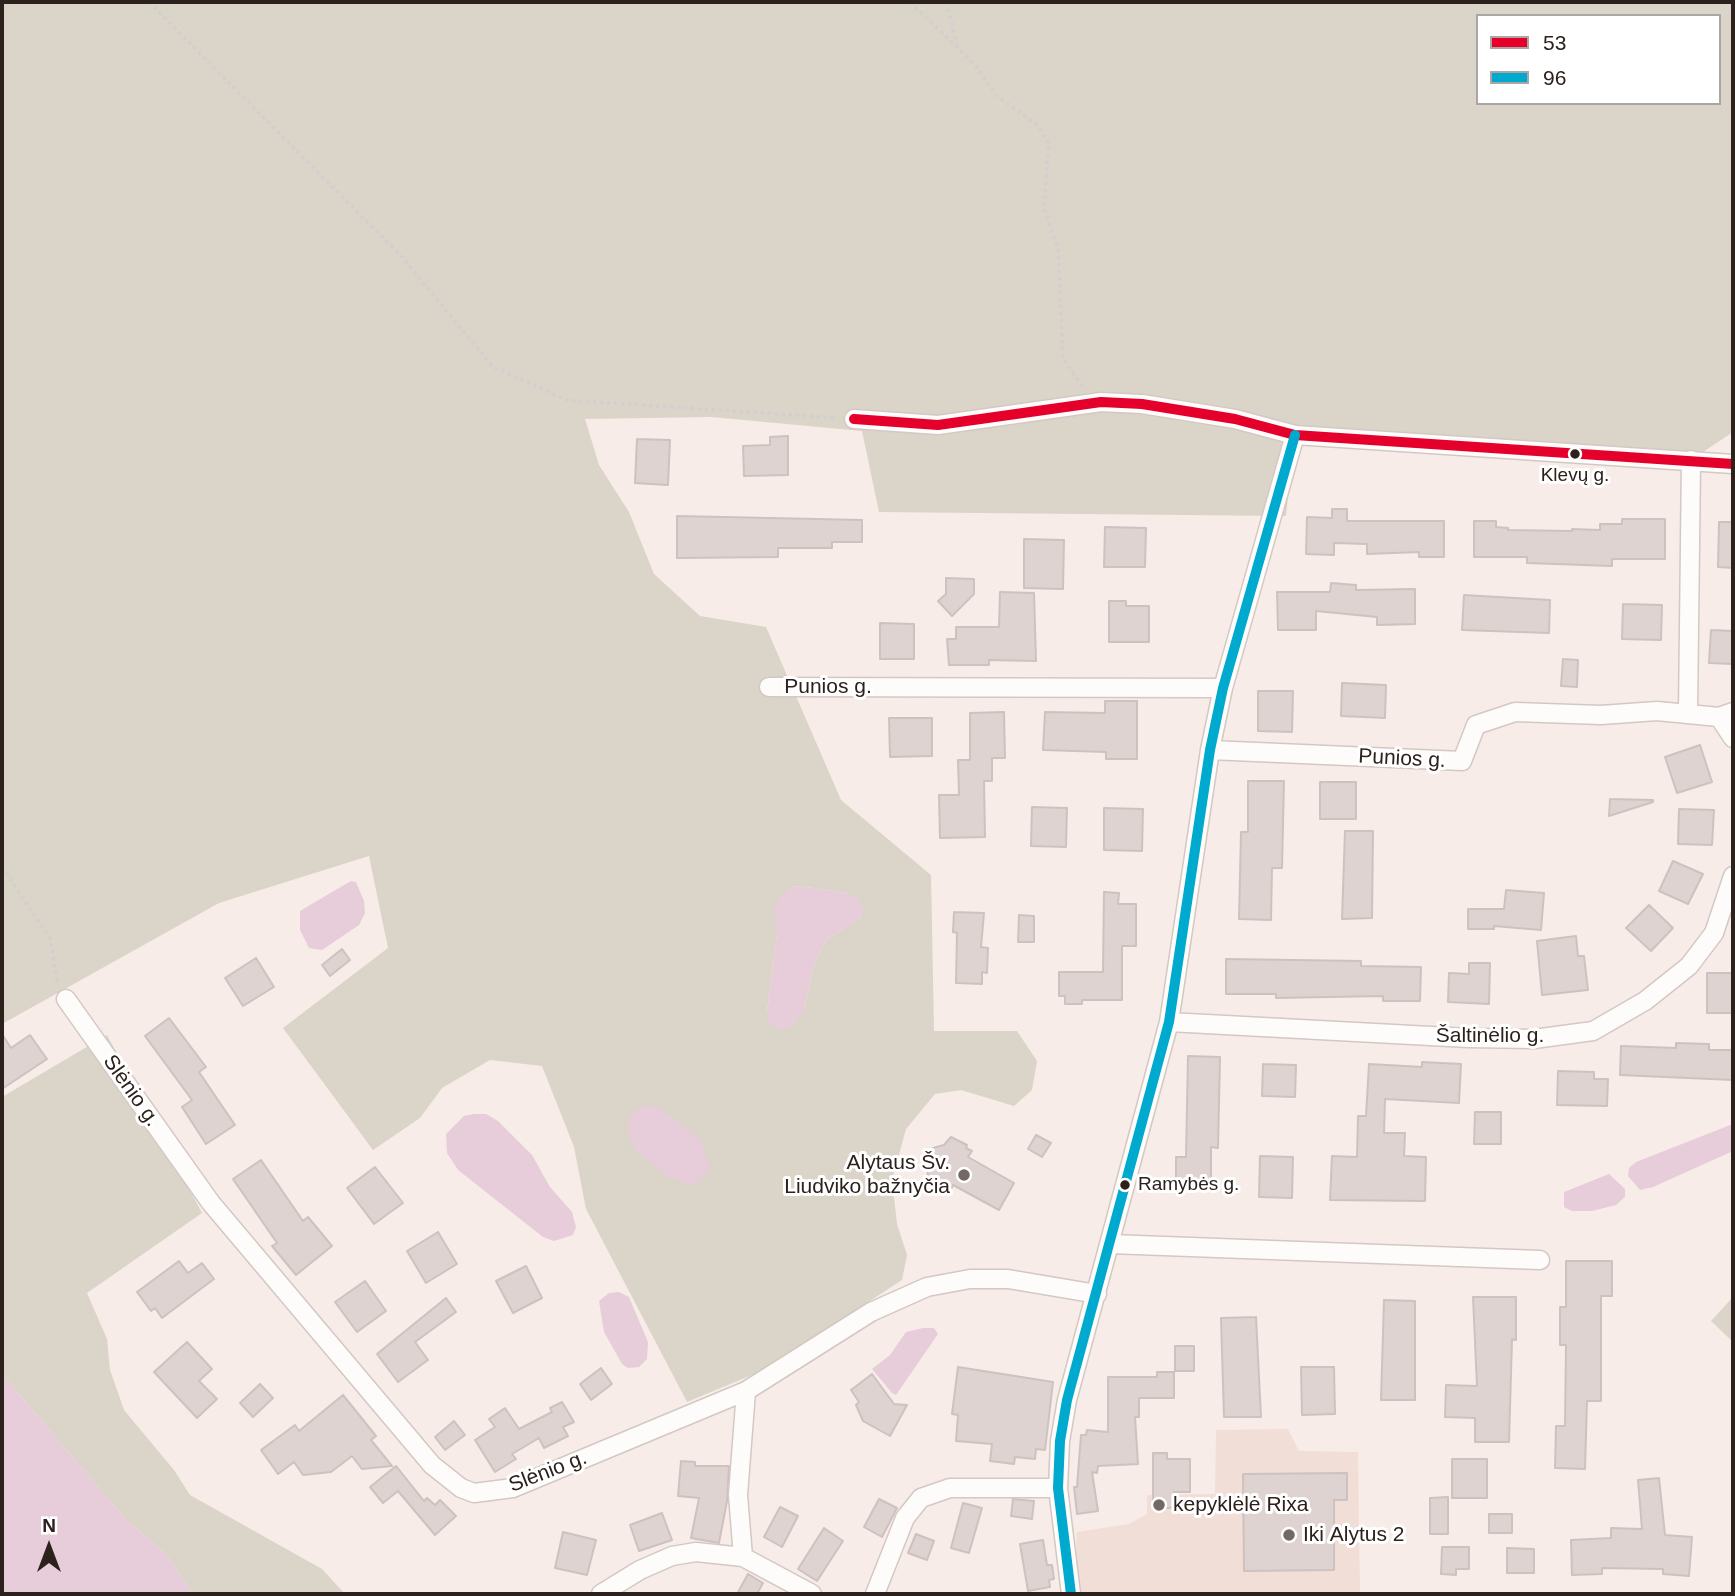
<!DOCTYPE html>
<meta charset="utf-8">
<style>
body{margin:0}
#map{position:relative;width:1735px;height:1596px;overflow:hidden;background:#f7ece7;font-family:Arial,sans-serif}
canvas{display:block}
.frame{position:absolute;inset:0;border:4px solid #2c211c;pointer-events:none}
.legend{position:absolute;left:1476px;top:14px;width:245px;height:91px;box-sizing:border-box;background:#fff;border:2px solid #aba6a4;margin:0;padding:9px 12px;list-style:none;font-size:21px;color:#2c211c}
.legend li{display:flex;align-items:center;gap:14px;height:35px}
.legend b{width:35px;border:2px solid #aba6a4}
.north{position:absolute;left:14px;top:1512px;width:70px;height:70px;-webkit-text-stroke:5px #fff;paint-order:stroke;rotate:0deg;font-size:19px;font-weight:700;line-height:28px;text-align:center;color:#2c211c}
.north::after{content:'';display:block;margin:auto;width:24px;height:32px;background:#2c211c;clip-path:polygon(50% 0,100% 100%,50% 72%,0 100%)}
</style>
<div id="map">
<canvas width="1735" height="1596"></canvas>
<div class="frame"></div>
<ul class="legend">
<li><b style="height:9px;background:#e4002b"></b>53</li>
<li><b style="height:9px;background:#00a9ce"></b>96</li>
</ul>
<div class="north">N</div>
</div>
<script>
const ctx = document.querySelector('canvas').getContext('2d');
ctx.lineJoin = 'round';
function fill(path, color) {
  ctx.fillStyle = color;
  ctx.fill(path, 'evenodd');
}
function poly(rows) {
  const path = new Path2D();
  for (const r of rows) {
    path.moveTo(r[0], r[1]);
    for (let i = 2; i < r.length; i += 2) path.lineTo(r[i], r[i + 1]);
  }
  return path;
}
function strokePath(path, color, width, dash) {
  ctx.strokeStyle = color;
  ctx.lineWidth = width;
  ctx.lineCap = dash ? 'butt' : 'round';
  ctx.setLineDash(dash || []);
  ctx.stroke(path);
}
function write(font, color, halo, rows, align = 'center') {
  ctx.font = font + ' Arial,sans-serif';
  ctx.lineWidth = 6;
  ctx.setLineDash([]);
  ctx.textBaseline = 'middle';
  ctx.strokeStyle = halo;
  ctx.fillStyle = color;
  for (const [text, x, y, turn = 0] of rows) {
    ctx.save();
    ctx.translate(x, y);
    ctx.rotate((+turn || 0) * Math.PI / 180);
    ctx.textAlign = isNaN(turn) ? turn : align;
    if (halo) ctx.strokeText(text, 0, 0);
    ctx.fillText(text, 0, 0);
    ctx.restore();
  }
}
fill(poly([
 [1288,1429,1299,1451,1358,1452,1360,1593,1074,1594,1077,1532,1129,1524,1147,1514,1147,1495,1215,1494,1216,1430]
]), '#f1ded6');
fill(poly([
 [2,2,1733,2,1733,432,1691,460,1295,436,1286,516,879,512,862,431,711,417,585,419,599,465,629,512,654,574,700,616,766,627,841,800,931,875,934,1031,1017,1031,1037,1061,1032,1090,1014,1106,961,1090,935,1094,906,1129,892,1180,897,1224,907,1255,902,1280,764,1370,687,1402,586,1209,574,1147,542,1066,490,1060,442,1088,420,1118,373,1150,283,1028,388,948,369,856,219,903,2,1024],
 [1478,16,1719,16,1719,103,1478,103],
 [799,886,848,893,861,918,827,939,815,961,804,1009,767,1012,777,933,790,887],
 [107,1035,202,1213,87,1293,107,1339,110,1370,124,1410,174,1470,190,1495,322,1569,345,1594,193,1594,167,1555,126,1520,2,1374,2,1097],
 [1733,1297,1733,1342,1711,1321]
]), '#dad5c8');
fill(poly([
 [351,881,356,882,364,901,365,913,359,925,322,950,309,948,300,930,300,911],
 [799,886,848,893,858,898,863,908,861,918,827,939,815,961,804,1009,794,1026,781,1029,770,1025,767,1012,777,933,773,907,790,887],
 [657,1106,701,1140,710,1169,695,1186,667,1177,635,1150,627,1127,632,1113,640,1107],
 [474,1114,486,1114,498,1121,532,1155,550,1187,572,1212,576,1227,573,1235,554,1241,543,1237,458,1170,447,1153,446,1134,464,1116],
 [1733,1124,1733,1151,1653,1187,1640,1190,1628,1176,1629,1168,1636,1162],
 [1609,1174,1625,1189,1625,1197,1616,1205,1592,1211,1572,1211,1564,1207,1564,1192],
 [619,1292,629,1297,648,1342,647,1359,639,1367,628,1368,622,1364,604,1332,599,1301,609,1293],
 [923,1328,934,1328,938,1334,896,1395,892,1393,872,1369,890,1355,906,1332],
 [2,1374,126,1520,167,1555,193,1594,2,1594]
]), '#e6cdd9');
const building = poly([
 [788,436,788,475,744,476,743,446,770,445,770,437,788,436],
 [637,439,670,440,668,485,635,483,637,439],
 [1332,509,1347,509,1347,521,1444,521,1444,557,1419,557,1419,552,1367,554,1367,544,1334,543,1334,555,1306,554,1307,517,1332,518,1332,509],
 [677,516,862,520,862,542,832,542,832,548,778,548,778,557,677,558,677,516],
 [1622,519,1665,519,1665,559,1612,559,1612,566,1527,563,1527,557,1474,557,1474,521,1496,521,1496,527,1508,528,1508,530,1572,531,1572,529,1600,530,1600,524,1622,524,1622,519],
 [1719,522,1733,522,1733,568,1718,567,1719,522],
 [1105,527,1146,528,1145,567,1104,567,1105,527],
 [1024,539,1064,540,1063,589,1024,588,1024,539],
 [946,578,974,579,974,594,952,616,938,601,946,594,946,578],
 [1331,583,1356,585,1356,590,1415,589,1415,624,1377,625,1377,617,1316,611,1316,630,1278,630,1277,592,1330,592,1331,583],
 [1000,592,1034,593,1036,661,989,660,989,665,949,665,947,639,956,639,956,627,999,627,1000,592],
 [1464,595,1550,600,1549,633,1462,630,1464,595],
 [1109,601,1126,601,1126,606,1149,606,1149,642,1109,642,1109,601],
 [1623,604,1662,605,1661,640,1622,639,1623,604],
 [880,623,914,624,914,659,880,659,880,623],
 [1711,630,1733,631,1733,664,1709,663,1711,630],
 [1563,659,1578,660,1577,687,1561,686,1563,659],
 [1342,683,1386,685,1385,718,1341,716,1342,683],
 [1258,691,1293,691,1292,732,1258,731,1258,691],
 [1105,701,1137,701,1137,759,1106,759,1106,752,1043,750,1045,712,1105,713,1105,701],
 [1004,712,1005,758,992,758,992,781,984,781,985,837,940,838,939,795,959,795,958,760,970,760,970,713,1004,712],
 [889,718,932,718,932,756,890,757,889,718],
 [1700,745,1712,782,1677,793,1665,757,1700,745],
 [1248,781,1284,781,1282,868,1272,868,1271,920,1239,919,1241,832,1248,832,1248,781],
 [1320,782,1356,782,1356,819,1320,819,1320,782],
 [1610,799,1653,800,1653,802,1609,816,1610,799],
 [1032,807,1067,808,1066,847,1031,846,1032,807],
 [1104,808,1143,809,1142,851,1104,850,1104,808],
 [1679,809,1714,810,1712,845,1678,844,1679,809],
 [1345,831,1373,831,1372,918,1342,919,1345,831],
 [1673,861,1703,874,1688,904,1659,891,1673,861],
 [1506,890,1544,893,1541,930,1494,926,1494,929,1468,929,1468,909,1504,909,1506,890],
 [1104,892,1119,893,1118,904,1136,904,1136,946,1122,946,1122,1000,1082,1000,1082,1004,1065,1004,1065,996,1059,996,1059,972,1103,972,1104,892],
 [1649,905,1673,928,1651,951,1626,928,1649,905],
 [954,912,984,913,981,947,988,948,987,973,982,972,982,984,956,983,957,933,953,932,954,912],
 [1019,915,1034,916,1034,942,1018,942,1019,915],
 [1576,936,1578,956,1584,956,1588,990,1542,995,1537,941,1576,936],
 [342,949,350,960,330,976,322,965,342,949],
 [256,958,274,987,243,1006,225,978,256,958],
 [1226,959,1361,961,1361,966,1421,967,1420,1001,1383,1001,1383,996,1276,998,1276,994,1226,994,1226,959],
 [1469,963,1490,963,1489,1004,1448,1002,1449,973,1469,974,1469,963],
 [1707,973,1733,973,1733,1013,1707,1013,1707,973],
 [169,1018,206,1067,199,1072,235,1125,206,1144,182,1107,192,1100,145,1036,169,1018],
 [2,1034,11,1048,30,1035,47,1059,2,1089,2,1034],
 [1676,1043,1709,1044,1709,1050,1733,1050,1733,1080,1620,1075,1621,1046,1676,1048,1676,1043],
 [1188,1056,1220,1057,1218,1148,1211,1147,1211,1190,1176,1190,1176,1157,1186,1157,1188,1056],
 [1422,1062,1461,1064,1459,1103,1385,1099,1384,1133,1405,1133,1404,1156,1426,1157,1425,1201,1330,1200,1332,1156,1357,1157,1358,1116,1366,1116,1369,1064,1422,1067,1422,1062],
 [1263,1064,1296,1065,1295,1097,1262,1096,1263,1064],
 [1558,1071,1594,1072,1594,1079,1608,1079,1607,1106,1557,1105,1558,1071],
 [1475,1112,1501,1112,1501,1144,1474,1144,1475,1112],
 [1036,1135,1051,1143,1042,1157,1028,1149,1036,1135],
 [951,1137,967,1145,966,1148,972,1151,968,1157,1014,1183,999,1210,953,1185,950,1191,928,1182,927,1154,933,1148,944,1145,951,1137],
 [1260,1156,1293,1157,1292,1198,1259,1197,1260,1156],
 [261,1160,303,1221,308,1217,332,1246,296,1275,272,1246,277,1243,233,1179,261,1160],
 [375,1167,403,1203,374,1224,347,1188,375,1167],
 [438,1232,457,1264,426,1283,407,1251,438,1232],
 [179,1261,188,1273,202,1263,214,1279,162,1318,155,1308,151,1311,137,1292,179,1261],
 [1566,1261,1612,1261,1612,1296,1601,1296,1601,1401,1587,1401,1585,1469,1555,1468,1556,1426,1565,1426,1566,1345,1560,1345,1560,1307,1566,1307,1566,1261],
 [526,1266,542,1298,513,1313,496,1281,526,1266],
 [365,1281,386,1311,357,1332,335,1302,365,1281],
 [1473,1297,1516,1297,1516,1340,1512,1339,1509,1442,1475,1442,1475,1418,1445,1417,1446,1385,1477,1386,1473,1297],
 [446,1298,456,1312,415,1342,428,1360,398,1382,377,1354,446,1298],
 [1384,1300,1415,1301,1415,1400,1381,1400,1384,1300],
 [1256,1317,1261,1417,1224,1417,1221,1318,1256,1317],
 [187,1342,212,1369,199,1381,217,1399,197,1418,154,1372,187,1342],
 [1175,1346,1194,1346,1194,1371,1175,1371,1175,1346],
 [958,1367,1053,1382,1045,1450,1036,1449,1035,1459,1015,1457,1014,1464,990,1461,992,1444,956,1441,958,1415,952,1414,958,1367],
 [1301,1367,1334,1367,1335,1414,1302,1415,1301,1367],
 [601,1368,612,1384,591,1400,580,1384,601,1368],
 [1157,1372,1174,1372,1174,1398,1139,1398,1139,1417,1135,1417,1138,1464,1098,1466,1097,1473,1092,1472,1098,1511,1077,1514,1074,1487,1077,1487,1081,1435,1086,1435,1087,1430,1108,1432,1108,1377,1157,1377,1157,1372],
 [872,1374,894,1404,907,1405,890,1436,863,1421,856,1405,859,1402,851,1390,872,1374],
 [260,1384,273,1398,253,1417,240,1403,260,1384],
 [343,1395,376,1436,371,1440,392,1466,362,1469,352,1456,331,1472,303,1475,294,1462,278,1474,261,1450,295,1425,299,1431,343,1395],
 [562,1402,574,1422,563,1427,568,1436,544,1448,539,1438,512,1454,516,1459,495,1472,475,1440,495,1427,489,1419,505,1408,519,1429,552,1412,550,1408,562,1402],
 [454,1421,465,1435,445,1450,435,1437,454,1421],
 [1153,1453,1167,1453,1167,1459,1190,1459,1190,1492,1174,1492,1174,1508,1153,1508,1153,1453],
 [1452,1459,1487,1459,1487,1498,1452,1498,1452,1459],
 [681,1461,695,1462,695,1466,729,1466,727,1501,719,1543,691,1538,699,1498,678,1496,681,1461],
 [396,1466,424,1501,427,1498,435,1505,440,1500,456,1516,435,1535,398,1491,383,1503,370,1487,396,1466],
 [1347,1473,1347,1500,1334,1500,1334,1570,1244,1571,1243,1474,1347,1473],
 [1659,1478,1665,1535,1692,1537,1689,1576,1663,1574,1663,1569,1602,1568,1602,1574,1572,1575,1571,1540,1611,1538,1611,1528,1642,1529,1638,1480,1659,1478],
 [1448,1497,1448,1534,1430,1534,1430,1498,1448,1497],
 [879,1499,897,1508,882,1537,864,1527,879,1499],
 [1013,1499,1034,1501,1032,1519,1011,1516,1013,1499],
 [963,1503,982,1508,969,1553,951,1548,963,1503],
 [780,1507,798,1516,782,1547,764,1537,780,1507],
 [662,1513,672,1540,639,1551,630,1525,662,1513],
 [1489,1514,1512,1514,1512,1533,1489,1533,1489,1514],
 [824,1528,843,1541,817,1581,798,1569,824,1528],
 [563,1532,596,1540,587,1575,555,1568,563,1532],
 [916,1534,934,1541,927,1560,908,1553,916,1534],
 [1043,1540,1047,1565,1052,1565,1054,1579,1049,1580,1050,1587,1028,1591,1020,1544,1043,1540],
 [1442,1547,1469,1547,1469,1569,1456,1569,1456,1575,1441,1574,1442,1547],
 [1507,1548,1534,1549,1534,1573,1507,1573,1507,1548],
 [748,1574,763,1583,757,1594,737,1594,748,1574]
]);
fill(building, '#ded3d1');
strokePath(building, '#cdc2c0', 2);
const minor = poly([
 [854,419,938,425,1101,402,1142,404,1235,419,1295,435,1733,464],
 [769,687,1223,688],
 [1688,712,1691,460],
 [1719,717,1733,738],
 [1210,750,1462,761,1476,725,1515,712,1601,715,1657,711,1719,717,1733,712],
 [66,999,211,1203,432,1465,461,1488,474,1493,513,1488,746,1391,871,1312,927,1287,970,1279,1008,1279,1097,1294],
 [1169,1022,1468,1038,1534,1039,1593,1031,1645,1001,1689,966,1714,933,1733,876],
 [1110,1244,1540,1260],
 [743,1557,738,1495,746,1391],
 [601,1594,640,1570,672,1556,696,1552,743,1557,812,1594],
 [875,1594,905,1518,921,1498,950,1488,1058,1488],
 [1071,1594,1058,1488,1060,1441,1067,1400,1169,1022,1210,750,1223,688,1295,435]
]);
strokePath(minor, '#d3c8c3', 21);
strokePath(poly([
 [149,2,402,257,493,367,567,400,838,418],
 [910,2,974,64,997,96,1037,125,1049,143,1044,208,1058,249,1063,359,1083,387],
 [946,2,958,47],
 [2,867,50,938,58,985]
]), '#d3cfce', 3.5, [3.5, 3.5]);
strokePath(minor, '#fefcfb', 18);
strokePath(poly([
 [854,419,938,425,1101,402,1142,404,1235,419,1295,435,1733,464]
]), '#e4002b', 10);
strokePath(poly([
 [1071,1594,1058,1488,1060,1441,1067,1400,1169,1022,1210,750,1223,688,1295,435]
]), '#00a9ce', 10);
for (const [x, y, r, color] of [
 [1575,454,6,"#2c211c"],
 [964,1175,7,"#736863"],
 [1125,1185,6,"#2c211c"],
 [1159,1505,7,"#736863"],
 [1289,1535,7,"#736863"]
]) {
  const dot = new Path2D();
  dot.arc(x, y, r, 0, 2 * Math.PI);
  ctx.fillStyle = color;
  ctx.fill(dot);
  strokePath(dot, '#fff', 2.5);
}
write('19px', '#2c211c', '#fff', [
 ["Klevų g.",1575,476],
 ["Ramybės g.",1138,1185,"left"]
]);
write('21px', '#2c211c', '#fff', [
 ["Punios g.",828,687],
 ["Punios g.",1402,759,3],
 ["Šaltinėlio g.",1490,1036],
 ["Slėnio g.",131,1091,55],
 ["Slėnio g.",548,1472,-21]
]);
write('21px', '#2c211c', '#fff', [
 ["Alytaus Šv.",950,1163,"right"],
 ["Liudviko bažnyčia",950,1187,"right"],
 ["kepyklėlė Rixa",1173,1505],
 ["Iki Alytus 2",1303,1535]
], 'left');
</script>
